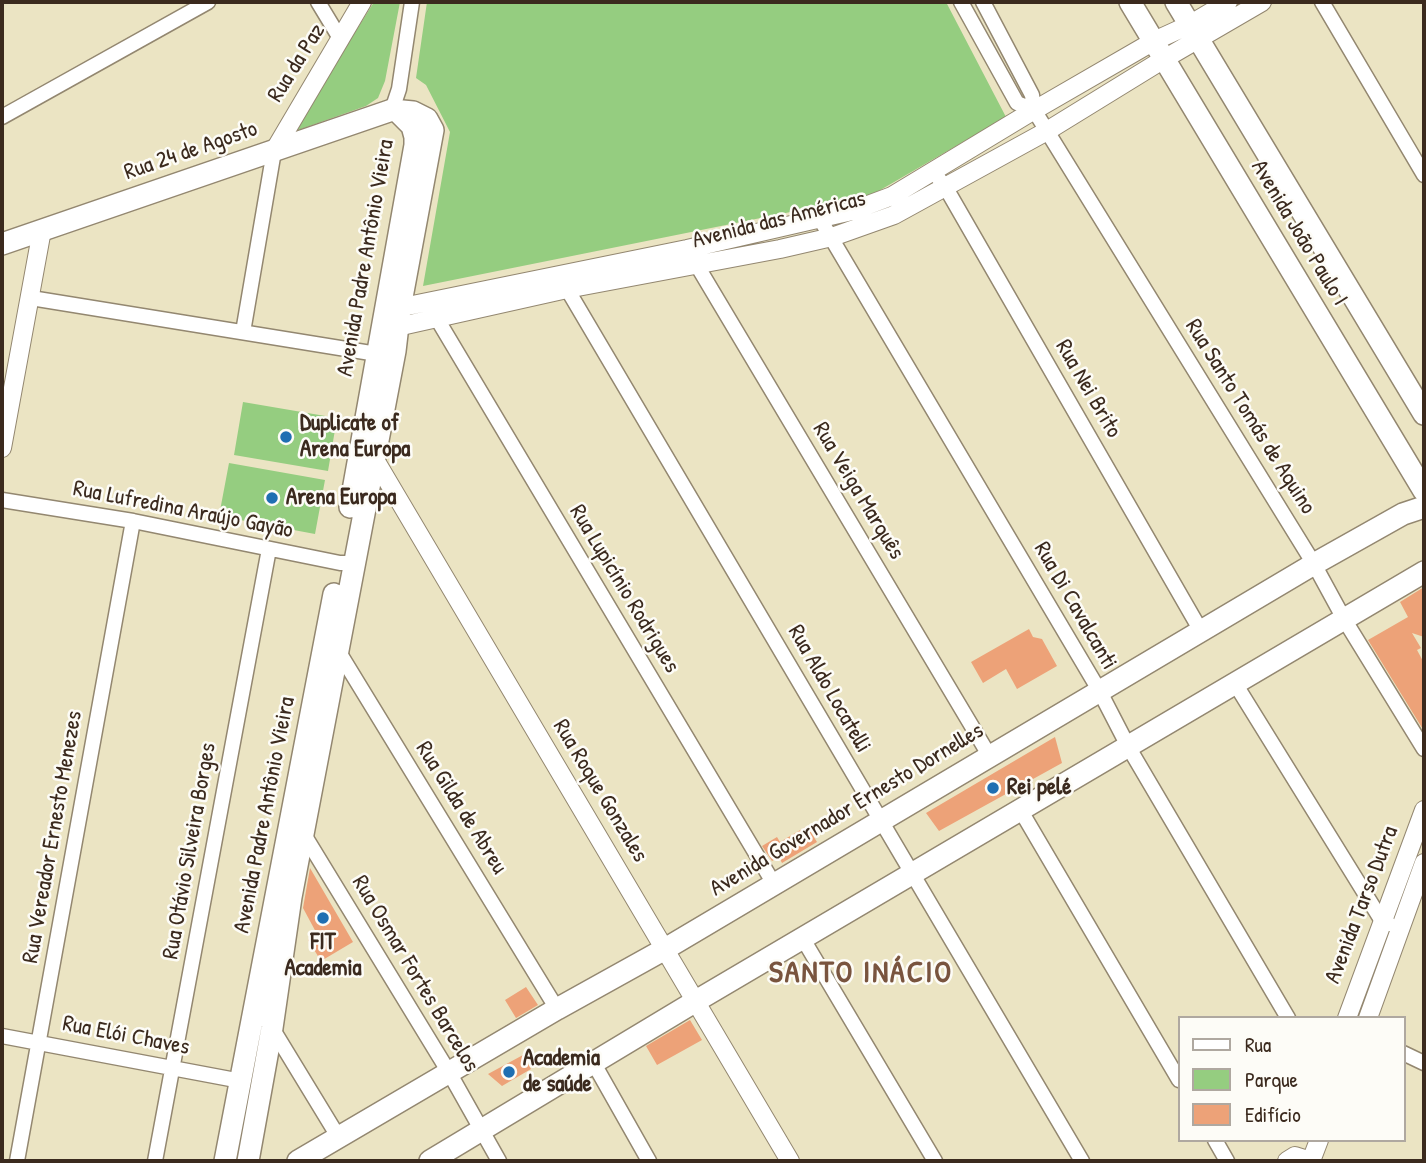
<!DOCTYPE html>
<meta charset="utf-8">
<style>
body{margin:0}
#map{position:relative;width:1426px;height:1163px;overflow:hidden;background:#ebe4c3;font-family:"Patrick Hand",sans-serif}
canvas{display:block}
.frame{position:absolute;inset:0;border:4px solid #3b2a1e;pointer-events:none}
.legend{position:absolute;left:1178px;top:1016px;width:228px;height:126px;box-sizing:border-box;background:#fdfcf7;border:2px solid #afa8a0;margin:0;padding:9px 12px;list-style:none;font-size:21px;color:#3b2a1e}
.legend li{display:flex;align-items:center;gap:14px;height:35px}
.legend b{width:35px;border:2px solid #afa8a0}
</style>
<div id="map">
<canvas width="1426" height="1163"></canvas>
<div class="frame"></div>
<ul class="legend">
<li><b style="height:9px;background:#fff"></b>Rua</li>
<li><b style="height:19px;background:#95cd80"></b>Parque</li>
<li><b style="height:19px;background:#eda278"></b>Edifício</li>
</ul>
</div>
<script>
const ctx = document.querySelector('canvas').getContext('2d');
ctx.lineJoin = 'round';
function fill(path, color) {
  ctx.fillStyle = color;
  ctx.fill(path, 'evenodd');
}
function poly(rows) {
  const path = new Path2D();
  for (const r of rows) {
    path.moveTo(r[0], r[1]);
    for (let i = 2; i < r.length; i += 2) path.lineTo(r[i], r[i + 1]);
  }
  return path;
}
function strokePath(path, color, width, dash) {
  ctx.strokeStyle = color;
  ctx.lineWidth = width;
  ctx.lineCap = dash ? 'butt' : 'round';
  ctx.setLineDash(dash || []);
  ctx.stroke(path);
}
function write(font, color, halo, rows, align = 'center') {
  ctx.font = font + ' "Patrick Hand",sans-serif';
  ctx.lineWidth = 5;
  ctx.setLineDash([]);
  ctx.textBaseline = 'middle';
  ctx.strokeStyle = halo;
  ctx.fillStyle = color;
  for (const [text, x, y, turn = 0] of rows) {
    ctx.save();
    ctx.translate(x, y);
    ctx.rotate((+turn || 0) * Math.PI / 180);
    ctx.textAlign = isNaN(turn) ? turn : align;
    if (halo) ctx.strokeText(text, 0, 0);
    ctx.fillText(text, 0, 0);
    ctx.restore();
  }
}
fill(poly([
 [374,2,400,2,385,81,378,98,366,106,287,134,308,107],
 [427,2,946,2,1006,117,870,196,423,286,450,132,426,85,416,78],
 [243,402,337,418,328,471,234,455],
 [229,463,325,480,315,534,219,516]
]), '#95cd80');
fill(poly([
 [1424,587,1424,637,1412,633,1421,648,1417,650,1424,663,1424,731,1368,640,1408,617,1400,602],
 [1029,629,1033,637,1042,639,1057,666,1017,689,1006,669,983,683,971,662],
 [1055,737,1062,763,939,831,926,813],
 [807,826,817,842,782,863,779,857,772,861,762,846,777,837,780,842],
 [310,868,353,942,321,961,308,940,317,934,303,908],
 [526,987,538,1005,516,1018,505,1000],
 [690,1020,702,1040,657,1065,646,1046],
 [523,1055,531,1069,502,1086,488,1074]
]), '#eda278');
const minor = poly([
 [318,2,341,40],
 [961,2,1017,103,1034,110],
 [983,2,1032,95,1034,110,1314,564,1344,619,1424,749],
 [1322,2,1424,175],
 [392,110,399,89,412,2],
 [2,117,208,2],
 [933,171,946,188,1201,631],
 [820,219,1099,690,1129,748,1288,1018],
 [692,257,989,755],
 [563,282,1082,1161],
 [31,298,377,354,385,353],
 [436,317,774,884],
 [243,332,274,151],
 [2,500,133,521,340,563,355,563],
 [337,649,557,1009],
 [1236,685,1382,921,1389,924],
 [1021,811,1179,1080],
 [303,833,450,1074,499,1161],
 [803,939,935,1161],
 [272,1028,339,1138],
 [2,1036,241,1081],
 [1403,1053,1424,1063],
 [593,1062,649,1161],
 [1215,1140,1227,1161],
 [17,1161,133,521],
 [155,1161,269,549]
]);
const tertiary = poly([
 [274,151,362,2],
 [388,310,687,249,852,211,892,196,1026,115,1154,41,1189,25,1228,2],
 [388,329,567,289,780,249,832,237,894,215,1047,131,1164,59,1262,2],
 [2,448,42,230],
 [369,457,374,458,790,1161],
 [1347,1018,1424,810],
 [1368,1018,1424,863],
 [1287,1161,1295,1156,1311,1161],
 [1311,1161,1319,1140]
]);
const secondary = poly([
 [1130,2,1424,491],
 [1176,2,1424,414],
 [2,244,392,110,413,112,427,119,433,130,400,308,395,351,291,897,272,1028,248,1161],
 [350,507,415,145,415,137,412,126,398,112],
 [225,1161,334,594],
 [298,1161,557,1009,665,949,1314,564,1403,514,1424,507],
 [430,1161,696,1001,1424,572]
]);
strokePath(minor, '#938770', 17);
strokePath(tertiary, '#938770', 20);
strokePath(secondary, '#938770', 24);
strokePath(minor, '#fff', 14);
strokePath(tertiary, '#fff', 18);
strokePath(secondary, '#fff', 21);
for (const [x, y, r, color] of [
 [286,437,7,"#1f6fb2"],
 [272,498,7,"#1f6fb2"],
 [993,788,7,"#1f6fb2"],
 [323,918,7,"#1f6fb2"],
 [509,1072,7,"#1f6fb2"]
]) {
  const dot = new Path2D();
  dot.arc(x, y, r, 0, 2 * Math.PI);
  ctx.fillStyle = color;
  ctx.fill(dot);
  strokePath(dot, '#fdfcf7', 2.5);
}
write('23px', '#3b2a1e', '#fdfcf7', [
 ["Rua da Paz",297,63,-58],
 ["Rua 24 de Agosto",191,151,-19],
 ["Avenida das Américas",779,220,-14],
 ["Avenida João Paulo I",1299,233,59],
 ["Avenida Padre Antônio Vieira",366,258,-80],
 ["Rua Nei Brito",1088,389,60],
 ["Rua Santo Tomás de Aquino",1250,417,58],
 ["Rua Veiga Marquês",858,491,59],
 ["Rua Lufredina Araújo Gayão",183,510,11],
 ["Rua Lupicínio Rodrigues",624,589,59],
 ["Rua Di Cavalcanti",1075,606,60],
 ["Rua Aldo Locatelli",829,689,60],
 ["Rua Roque Gonzales",600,791,59],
 ["Rua Gilda de Abreu",461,808,58],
 ["Avenida Governador Ernesto Dornelles",847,810,-31],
 ["Avenida Padre Antônio Vieira",265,815,-79],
 ["Rua Vereador Ernesto Menezes",53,837,-80],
 ["Rua Otávio Silveira Borges",190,851,-80],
 ["Avenida Tarso Dutra",1362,905,-69],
 ["Rua Osmar Fortes Barcelos",415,974,59],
 ["Rua Elói Chaves",126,1036,11]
]);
write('bold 23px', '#3b2a1e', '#fdfcf7', [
 ["Duplicate of",300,424],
 ["Arena Europa",300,450],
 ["Arena Europa",286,498],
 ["Rei pelé",1007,788],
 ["FIT",323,943,"center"],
 ["Academia",323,969,"center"],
 ["Academia",523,1059],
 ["de saúde",523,1085]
], 'left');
ctx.letterSpacing = '2px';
write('bold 30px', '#79543e', '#fdfcf7', [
 ["SANTO INÁCIO",861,974]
]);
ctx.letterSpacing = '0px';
</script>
